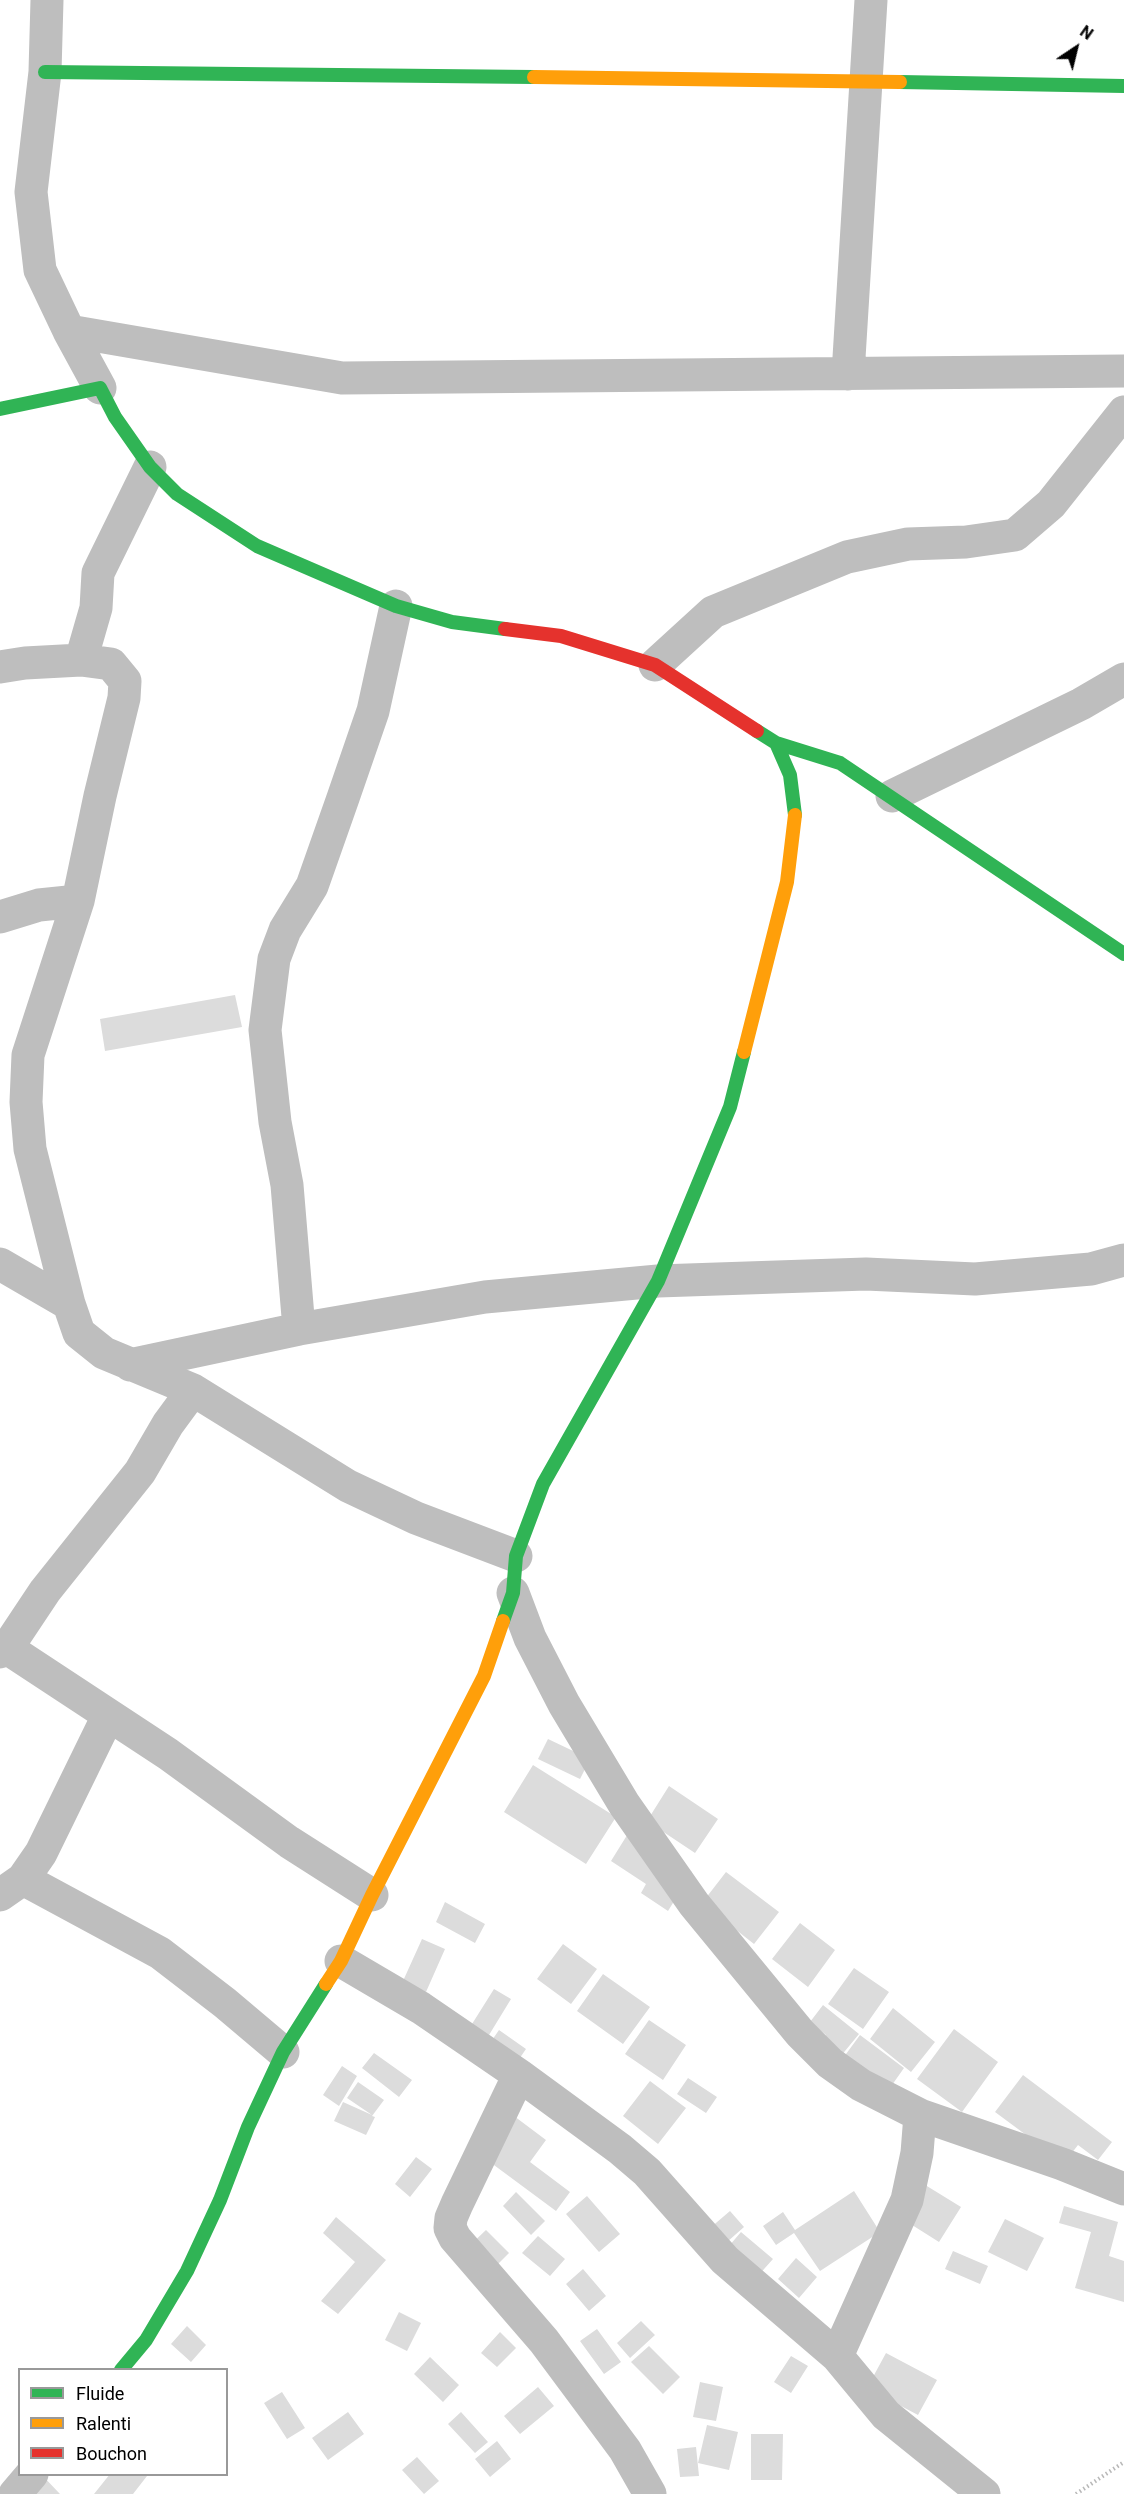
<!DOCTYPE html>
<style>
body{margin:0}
#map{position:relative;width:1124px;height:2494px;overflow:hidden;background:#fff;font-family:Roboto,sans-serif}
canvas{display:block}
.legend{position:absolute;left:18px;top:2368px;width:210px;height:108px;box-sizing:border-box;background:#fff;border:2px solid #999;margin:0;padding:8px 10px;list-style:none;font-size:18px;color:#000}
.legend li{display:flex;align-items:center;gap:12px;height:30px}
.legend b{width:30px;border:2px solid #999}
.north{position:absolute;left:1046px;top:18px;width:60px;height:60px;-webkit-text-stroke:4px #fff;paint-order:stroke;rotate:35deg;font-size:16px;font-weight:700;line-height:24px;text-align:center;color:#000}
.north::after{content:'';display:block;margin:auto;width:21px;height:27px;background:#000;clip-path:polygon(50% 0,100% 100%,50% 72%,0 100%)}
</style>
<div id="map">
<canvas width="1124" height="2494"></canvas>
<ul class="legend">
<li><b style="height:8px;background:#30b455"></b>Fluide</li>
<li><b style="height:8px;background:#ff9f0a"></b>Ralenti</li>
<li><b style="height:8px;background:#e5322d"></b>Bouchon</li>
</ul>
<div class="north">N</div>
</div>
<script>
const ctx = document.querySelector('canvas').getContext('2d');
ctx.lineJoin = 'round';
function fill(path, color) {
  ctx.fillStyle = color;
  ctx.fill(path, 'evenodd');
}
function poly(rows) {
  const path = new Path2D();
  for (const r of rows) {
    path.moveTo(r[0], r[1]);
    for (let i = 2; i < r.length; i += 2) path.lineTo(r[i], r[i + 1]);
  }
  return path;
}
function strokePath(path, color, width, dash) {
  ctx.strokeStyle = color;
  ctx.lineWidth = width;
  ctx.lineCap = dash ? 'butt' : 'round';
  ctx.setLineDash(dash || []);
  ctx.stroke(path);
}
fill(poly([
 [235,995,242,1027,105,1051,100,1019],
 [548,1739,590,1759,580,1779,538,1759],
 [533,1765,616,1817,586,1864,504,1812],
 [669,1786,718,1819,695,1853,647,1821],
 [629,1832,692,1872,668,1911,641,1893,646,1884,611,1861],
 [726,1872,779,1912,754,1944,702,1903],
 [445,1902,485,1924,475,1943,436,1922],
 [800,1923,835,1950,808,1987,772,1959],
 [422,1939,445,1949,426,1992,403,1981],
 [563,1944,597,1969,571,2004,537,1979],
 [854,1968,889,1992,863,2029,828,2004],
 [603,1974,650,2007,623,2044,577,2011],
 [494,1989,511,1999,489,2035,472,2024],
 [823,2005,859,2034,831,2068,812,2053,826,2035,810,2022],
 [893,2008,935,2042,911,2072,870,2039],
 [649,2020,686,2045,663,2080,625,2054],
 [954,2029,998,2062,962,2112,917,2079],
 [499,2030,526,2049,515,2065,488,2046],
 [860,2035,904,2068,880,2102,835,2069],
 [374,2053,412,2080,399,2097,362,2068],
 [342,2066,357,2076,339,2106,323,2095],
 [1023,2075,1112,2142,1098,2160,1078,2145,1064,2163,995,2112],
 [688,2078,717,2097,706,2113,677,2094],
 [650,2081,686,2108,658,2144,623,2116],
 [358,2082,384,2100,372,2116,375,2117,366,2135,334,2121,343,2102,372,2115,347,2098],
 [506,2110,546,2140,530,2162,570,2192,556,2211,475,2151],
 [416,2157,432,2169,410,2197,395,2184],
 [922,2183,961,2207,939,2242,901,2218],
 [854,2191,880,2232,820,2271,794,2233,776,2245,763,2226,783,2212,795,2230],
 [516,2192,545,2221,531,2235,503,2206],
 [587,2196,620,2234,599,2252,566,2214],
 [1064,2206,1118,2222,1109,2256,1124,2261,1124,2302,1075,2288,1091,2232,1059,2223],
 [730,2211,744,2227,718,2250,703,2234],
 [336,2217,386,2260,338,2314,321,2301,355,2262,323,2233],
 [1005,2219,1044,2238,1027,2271,988,2252],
 [486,2230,509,2253,488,2274,465,2250],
 [741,2232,773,2259,748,2287,717,2260],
 [538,2236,565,2259,550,2276,522,2253],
 [953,2251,988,2266,980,2284,945,2269],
 [796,2258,817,2277,799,2298,778,2279],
 [583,2269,606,2296,589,2311,566,2284],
 [399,2312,421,2323,407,2351,385,2340],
 [641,2321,655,2335,630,2358,617,2343],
 [187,2326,206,2345,191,2362,171,2344],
 [597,2329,621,2362,604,2374,580,2341],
 [500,2332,516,2348,497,2367,481,2353],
 [649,2346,680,2377,663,2394,631,2362],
 [886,2353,937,2380,918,2415,867,2388],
 [791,2356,808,2366,791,2393,774,2382],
 [430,2357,459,2385,443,2402,414,2374],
 [700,2382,723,2387,716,2421,693,2417],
 [538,2387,554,2406,520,2434,504,2416],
 [282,2392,305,2428,287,2439,264,2403],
 [348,2412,364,2434,328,2460,312,2438],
 [461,2412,488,2442,475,2453,448,2424],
 [707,2425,738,2432,729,2470,698,2463],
 [751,2434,783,2434,782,2480,751,2480],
 [497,2441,511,2459,490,2477,475,2459],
 [696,2447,699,2476,680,2477,677,2449],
 [417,2457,439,2481,424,2494,402,2470],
 [41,2474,60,2494,26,2494],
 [110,2474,144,2474,147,2476,133,2494,94,2494]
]), '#dcdcdc');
strokePath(poly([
 [1076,2494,1124,2462]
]), '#b8b8b8', 4, [1.5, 3]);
strokePath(poly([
 [47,0,45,72,31,192,40,270,69,331,100,388],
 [69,331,342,378,1124,371],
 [848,374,871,0],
 [81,660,96,608,98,573,150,467],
 [655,665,713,612,847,557,908,544,966,542,1015,535,1051,504,1124,412],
 [0,667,25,663,81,660,111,664,125,681,124,698,100,796,78,901,28,1055,26,1102,30,1149,69,1304],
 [892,796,1081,704,1124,679],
 [0,917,39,905,78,901],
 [0,1264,69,1304,79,1333,104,1353,193,1390,348,1486,416,1518,516,1556],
 [299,1329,287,1185,275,1122,265,1030,274,959,285,930,312,886,343,798,373,711,396,606],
 [130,1365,299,1329,485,1297,658,1281,866,1274,975,1279,1091,1269,1124,1260],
 [513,1593,530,1638,564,1704,624,1804,694,1904,800,2033,830,2063,861,2085,920,2115,917,2153,907,2200,837,2356],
 [7,1648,168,1754,289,1842,372,1895],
 [0,1652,7,1648,45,1591,140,1472,168,1424,193,1390],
 [23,1879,160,1953,225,2003,283,2052],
 [0,1895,23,1879,41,1853,108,1716],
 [341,1961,421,2008,519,2075,620,2149,647,2172,725,2260,837,2356,886,2415,984,2494],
 [519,2075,457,2204,451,2218,450,2228,455,2238,544,2341,625,2450,650,2494],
 [920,2115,1062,2164,1124,2189],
 [15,2494,32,2474]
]), '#bebebe', 33);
strokePath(poly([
 [45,72,534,77],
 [900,82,1124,86],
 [0,409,100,388,115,417,150,467,177,494,257,546,396,606,452,622,505,629],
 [757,731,776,743,840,763,1124,954],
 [776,743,790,775,795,815],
 [503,1621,513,1593,516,1556,543,1484,658,1281,730,1107,744,1052],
 [121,2370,146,2340,187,2271,220,2200,248,2127,283,2052,326,1984]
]), '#30b455', 14);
strokePath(poly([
 [534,77,900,82],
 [744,1052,787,882,795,815],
 [326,1984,341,1961,372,1895,484,1676,503,1621]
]), '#ff9f0a', 14);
strokePath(poly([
 [505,629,561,636,655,665,757,731]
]), '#e5322d', 14);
</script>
